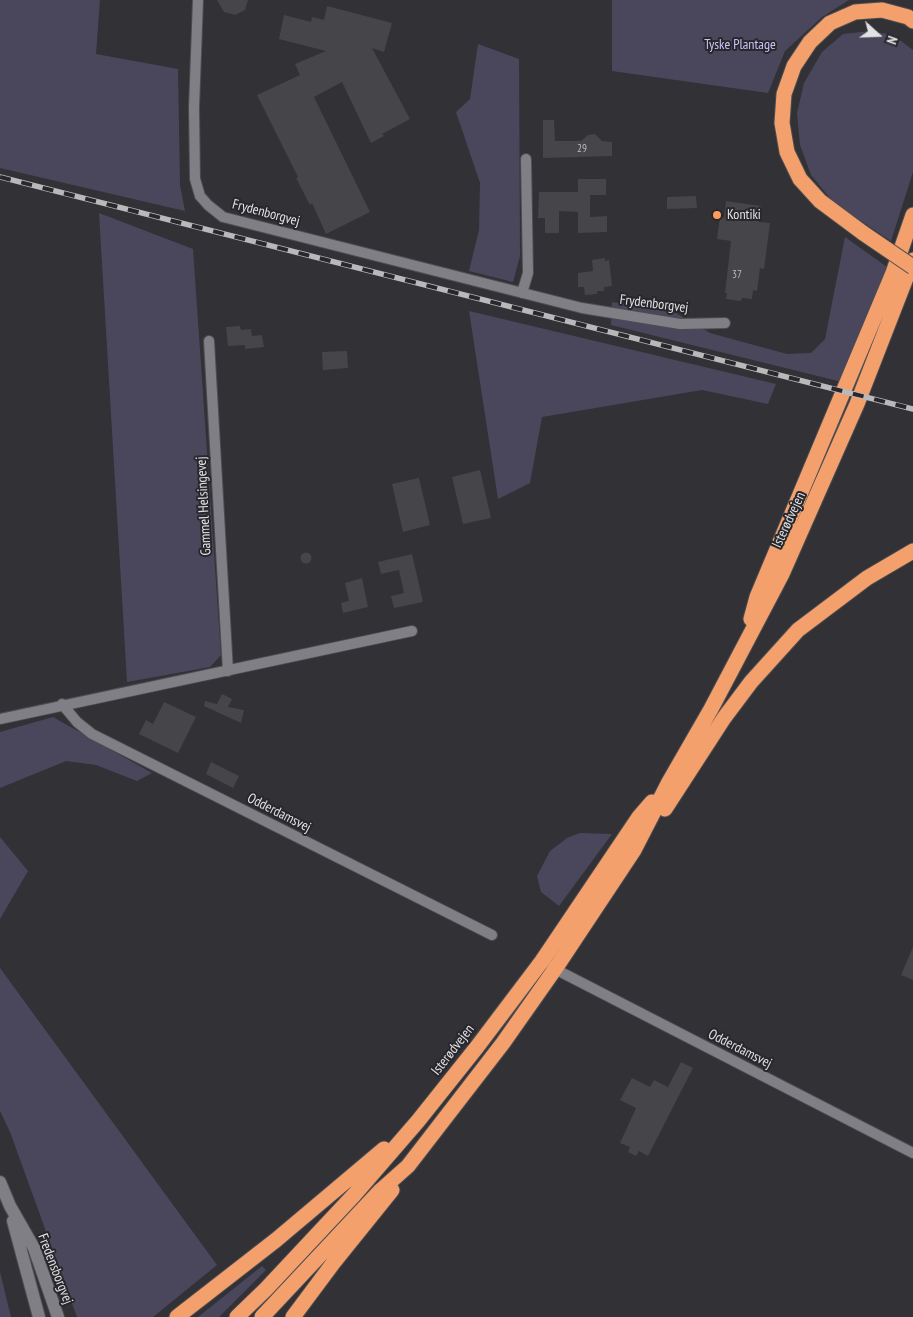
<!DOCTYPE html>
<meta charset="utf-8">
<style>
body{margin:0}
#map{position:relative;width:913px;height:1317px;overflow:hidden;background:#313136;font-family:"PT Sans Narrow",sans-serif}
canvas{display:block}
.north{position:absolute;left:853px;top:10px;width:50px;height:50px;-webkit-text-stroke:4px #27272c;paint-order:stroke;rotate:110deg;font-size:14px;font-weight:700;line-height:20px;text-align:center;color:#e2e2e5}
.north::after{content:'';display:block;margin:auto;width:18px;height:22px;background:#e2e2e5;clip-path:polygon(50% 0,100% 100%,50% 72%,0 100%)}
</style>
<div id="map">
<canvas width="913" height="1317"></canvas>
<div class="north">N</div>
</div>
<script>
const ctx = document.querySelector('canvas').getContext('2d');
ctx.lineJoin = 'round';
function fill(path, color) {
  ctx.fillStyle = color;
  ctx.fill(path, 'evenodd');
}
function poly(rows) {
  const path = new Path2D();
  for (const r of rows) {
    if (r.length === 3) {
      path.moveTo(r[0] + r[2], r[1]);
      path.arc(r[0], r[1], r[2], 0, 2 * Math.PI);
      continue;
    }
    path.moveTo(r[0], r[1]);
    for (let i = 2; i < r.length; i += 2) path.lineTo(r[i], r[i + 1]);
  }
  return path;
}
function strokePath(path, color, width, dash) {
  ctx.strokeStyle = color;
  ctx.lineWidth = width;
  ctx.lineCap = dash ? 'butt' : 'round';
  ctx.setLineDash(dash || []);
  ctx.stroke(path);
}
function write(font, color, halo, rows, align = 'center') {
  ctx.font = font + ' "PT Sans Narrow",sans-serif';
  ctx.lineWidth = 4;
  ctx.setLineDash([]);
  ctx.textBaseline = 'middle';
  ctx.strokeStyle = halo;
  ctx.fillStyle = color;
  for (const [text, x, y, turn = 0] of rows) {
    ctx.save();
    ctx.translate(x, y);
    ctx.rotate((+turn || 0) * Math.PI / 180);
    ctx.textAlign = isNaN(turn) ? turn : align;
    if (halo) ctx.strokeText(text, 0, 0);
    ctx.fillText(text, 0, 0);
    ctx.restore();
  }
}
fill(poly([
 [0,0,100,0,96,54,178,69,180,185,185,211,0,168],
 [612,0,849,0,822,17,785,51,768,93,612,71],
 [870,31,893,35,913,50,913,172,891,241,834,203,811,175,800,145,797,113,804,83,822,52,843,34],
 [478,44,519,59,520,256,513,282,469,271,479,230,480,183,456,112,470,99],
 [99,213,193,249,221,655,210,667,127,682],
 [845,237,887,267,842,382,611,325,612,302,676,313,710,333,787,354,811,353,825,339],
 [469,311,776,384,768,404,702,390,542,417,530,483,498,499],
 [53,717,152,773,137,781,96,765,66,761,0,788,0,732],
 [580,833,612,834,559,906,541,892,537,876,550,851,567,838],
 [0,837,28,871,0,919],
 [0,968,217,1265,153,1317,77,1317,10,1132,0,1111],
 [262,1266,266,1270,219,1317,198,1317],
 [0,1272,11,1317,0,1317]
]), '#4a475d');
fill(poly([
 [217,0,248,0,245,10,235,15,224,12],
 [327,6,392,23,384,52,372,48,410,119,382,134,384,136,371,143,342,82,314,97,370,212,326,234,312,203,310,205,296,178,298,177,257,95,300,75,295,64,326,51,279,39,284,15,311,22,312,17,324,20],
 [543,120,554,120,555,141,581,141,588,135,595,134,602,141,612,142,612,156,543,158],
 [578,179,606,179,606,195,590,195,590,217,607,216,607,232,578,233,578,212,559,211,559,233,545,233,545,218,538,218,539,192,578,192],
 [696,196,697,208,667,209,667,197],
 [726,201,761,206,759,222,770,223,764,269,760,268,757,291,753,290,752,299,742,298,741,301,726,299,727,293,725,293,731,241,717,239,720,217,724,218],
 [605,258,605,261,609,260,612,286,604,287,604,291,597,291,597,294,585,295,584,287,578,287,578,273,593,271,592,260],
 [240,326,241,330,251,329,252,336,262,335,264,347,245,349,245,345,228,346,226,327],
 [347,351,348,368,323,370,322,352],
 [480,470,491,518,463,524,452,477],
 [419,478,430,525,403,532,392,484],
 [306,558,5.5],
 [412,554,423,602,394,608,391,596,404,593,399,570,381,574,378,562],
 [362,578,368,607,343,613,341,603,349,601,345,583],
 [222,694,232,699,228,707,244,710,241,723,204,706,205,701,217,704],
 [164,702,196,717,178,753,139,734,146,720,153,724],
 [211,762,239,776,233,788,206,774],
 [913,947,913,980,901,975],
 [681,1062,693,1068,648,1156,639,1151,636,1156,628,1152,630,1147,620,1143,636,1108,620,1100,632,1078,650,1087,654,1080,668,1087]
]), '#46454a');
const street = poly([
 [198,0,194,108,195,179,200,196,208,205,223,217,582,308,680,324,725,323],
 [522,293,528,273,526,159],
 [209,341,228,671],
 [62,704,77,722,92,734,492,935],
 [0,719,412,631],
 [551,967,913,1153]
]);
const secondary = poly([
 [0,1182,10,1206,34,1248,58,1317],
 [13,1221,39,1317]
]);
const highway = poly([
 [863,233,820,201,800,179,787,152,782,123,784,94,794,66,810,42,830,23,855,12,882,10,908,17,913,21],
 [751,619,757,597,893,273,913,215],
 [665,809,724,718,751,682,798,630,867,578,913,551],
 [177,1317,276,1240,384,1149],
 [237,1317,266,1289,354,1195,418,1121,477,1047,542,961,639,817,652,802],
 [262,1317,381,1190,408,1166,503,1043,555,969,634,850,669,782,711,709,782,574,857,404,913,260],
 [293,1317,334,1262,392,1190]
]);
strokePath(street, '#4d4d51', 12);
strokePath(secondary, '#4d4d51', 14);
strokePath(highway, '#4d4d51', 17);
strokePath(street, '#807f85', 10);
strokePath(secondary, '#807f85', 12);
strokePath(highway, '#f3a06d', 15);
const rail = poly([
 [0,177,913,409]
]);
strokePath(rail, '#b9b9bc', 5.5);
strokePath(rail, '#27272c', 4, [11]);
const highwayBridge = poly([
 [863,233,913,267]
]);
strokePath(highwayBridge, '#4d4d51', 17, []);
strokePath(highwayBridge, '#f3a06d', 15);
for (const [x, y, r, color] of [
 [717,215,5,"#ff9b5b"]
]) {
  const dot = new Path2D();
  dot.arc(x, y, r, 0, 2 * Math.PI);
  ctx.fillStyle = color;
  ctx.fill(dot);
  strokePath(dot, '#27272c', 2);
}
write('11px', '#bbbbbe', null, [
 ["29",582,149],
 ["37",737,275]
]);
write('14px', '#cbc5fe', '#27272c', [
 ["Tyske Plantage",740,45]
]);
write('14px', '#e2e2e5', '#27272c', [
 ["Frydenborgvej",266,213,15],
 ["Frydenborgvej",654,304,7],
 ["Gammel Helsingevej",204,506,-93],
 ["Isterødvejen",789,520,-65],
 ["Odderdamsvej",279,813,27],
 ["Odderdamsvej",740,1049,27],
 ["Isterødvejen",453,1050,-52],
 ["Fredensborgvej",55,1269,69]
]);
write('14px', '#e2e2e5', '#27272c', [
 ["Kontiki",727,215]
], 'left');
</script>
